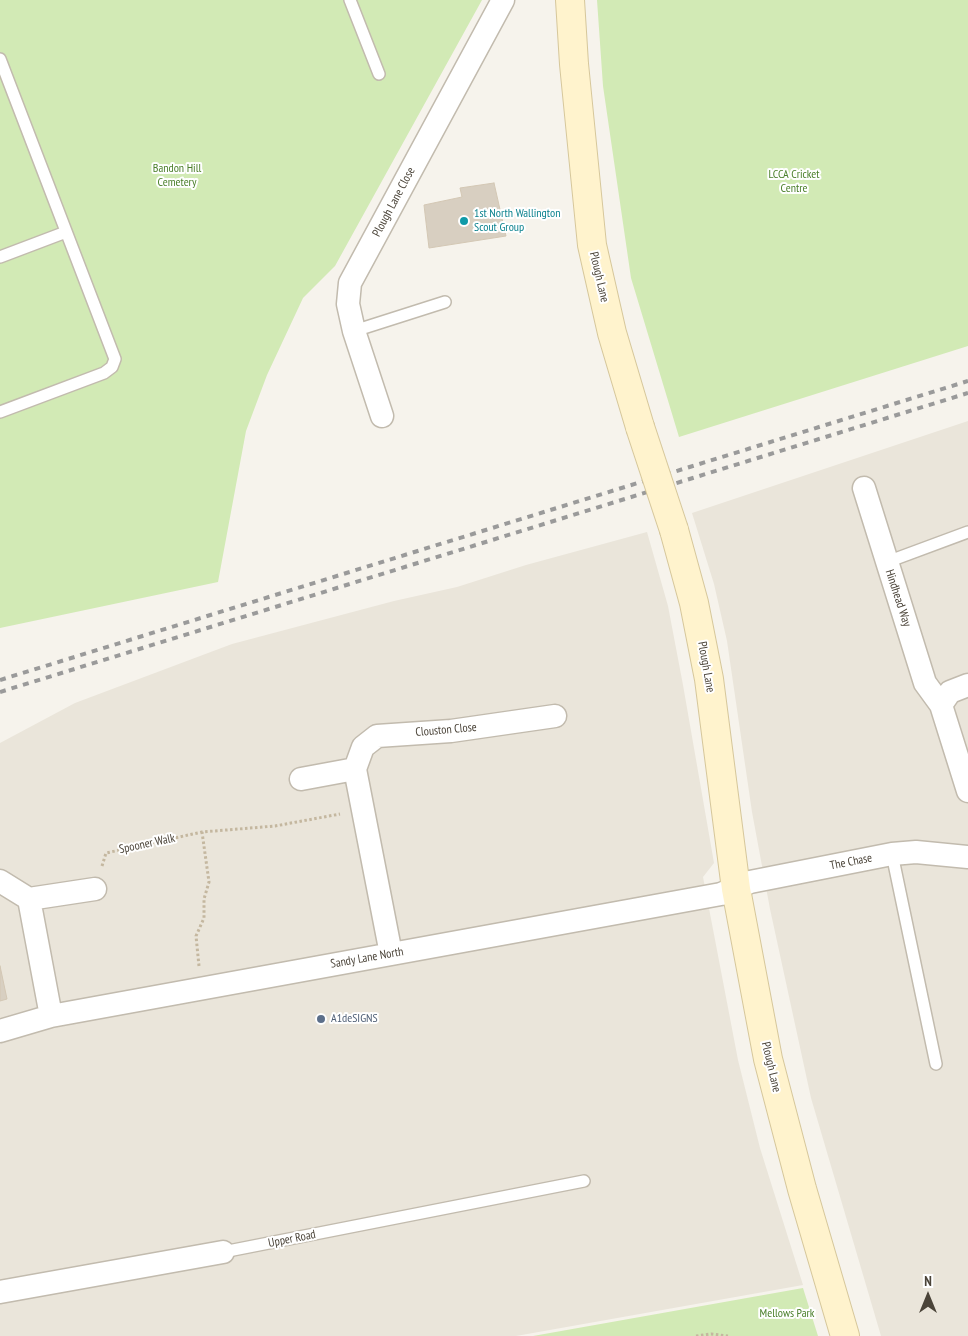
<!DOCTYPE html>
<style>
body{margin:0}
#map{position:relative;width:968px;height:1336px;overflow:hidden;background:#f6f3ec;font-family:"PT Sans Narrow",sans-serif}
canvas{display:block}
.north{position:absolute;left:903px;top:1271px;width:50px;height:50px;-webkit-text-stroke:4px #fff;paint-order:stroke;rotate:0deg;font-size:14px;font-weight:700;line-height:20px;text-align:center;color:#4b4439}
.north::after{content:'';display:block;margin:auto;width:18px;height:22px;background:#4b4439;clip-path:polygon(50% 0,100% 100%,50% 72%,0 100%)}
</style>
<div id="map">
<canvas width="968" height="1336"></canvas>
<div class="north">N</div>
</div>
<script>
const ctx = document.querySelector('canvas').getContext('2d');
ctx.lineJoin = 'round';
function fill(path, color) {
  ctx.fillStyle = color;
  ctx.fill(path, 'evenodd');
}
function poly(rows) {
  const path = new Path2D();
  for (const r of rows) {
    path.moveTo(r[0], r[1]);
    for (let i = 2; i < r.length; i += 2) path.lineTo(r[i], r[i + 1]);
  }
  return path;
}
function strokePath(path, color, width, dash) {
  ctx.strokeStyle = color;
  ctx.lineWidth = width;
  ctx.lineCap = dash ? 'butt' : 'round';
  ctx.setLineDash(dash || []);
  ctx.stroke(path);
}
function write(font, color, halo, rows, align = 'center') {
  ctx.font = font + ' "PT Sans Narrow",sans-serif';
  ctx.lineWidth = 4;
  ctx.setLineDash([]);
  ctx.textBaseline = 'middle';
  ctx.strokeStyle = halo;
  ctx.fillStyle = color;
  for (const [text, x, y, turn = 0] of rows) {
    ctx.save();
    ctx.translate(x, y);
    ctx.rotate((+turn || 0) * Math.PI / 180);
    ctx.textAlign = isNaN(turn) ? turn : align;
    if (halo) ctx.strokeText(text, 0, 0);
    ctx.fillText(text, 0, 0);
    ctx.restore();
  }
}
fill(poly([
 [968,421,968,1336,881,1336,811,1098,770,909,752,812,727,641,714,584,692,513],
 [647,532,668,606,683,685,714,863,703,877,738,1060,760,1148,803,1285,516,1336,0,1336,0,743,75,703,232,644,394,601,457,587,526,565]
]), '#eae5da');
fill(poly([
 [0,0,482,0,335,266,303,298,267,375,246,431,218,582,0,628],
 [597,0,968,0,968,346,679,437,631,278,603,86],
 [803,1288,818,1336,533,1336]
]), '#d2eab5');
const building = poly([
 [494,183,506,236,429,248,424,205,462,197,460,188,494,183],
 [0,966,7,999,0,1001,0,966]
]);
fill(building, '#d8cfc1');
strokePath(building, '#d3c7b4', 1);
const lane = poly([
 [350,0,379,74],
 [0,59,115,359,112,367,104,373,0,412],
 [0,257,66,232],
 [354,331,445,302],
 [887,562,968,532],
 [892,854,936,1064],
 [223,1252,584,1181]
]);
const street = poly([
 [382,416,354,331,348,304,350,283,503,0],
 [864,488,925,683,941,705],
 [968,685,950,692,941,705,968,791],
 [301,779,355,769],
 [0,881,29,899],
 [391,954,355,769,363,747,377,736,451,731,555,716],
 [51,1016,29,899,95,889],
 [0,1031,51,1016,721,894,750,882,892,854,916,852,968,857],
 [0,1292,223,1252]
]);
const secondary = poly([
 [570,0,574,64,592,245,612,333,640,427],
 [674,530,694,603,709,679,736,889,768,1059,802,1189,845,1336]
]);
strokePath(lane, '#c2bbae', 14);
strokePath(street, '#c2bbae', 25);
strokePath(secondary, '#d6c79b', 30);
strokePath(poly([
 [102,866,106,853,202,832,275,826,340,814],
 [199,966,196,936,204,918,204,899,209,882,202,832],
 [696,1336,711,1334,728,1336]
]), '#c4b79f', 3, [2.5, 2.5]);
strokePath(lane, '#fff', 11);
strokePath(street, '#fff', 22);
strokePath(secondary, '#fff3cd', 28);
strokePath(poly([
 [0,680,968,381],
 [0,692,968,393]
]), '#9a9a9a', 4, [6, 6]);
const secondaryBridge = poly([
 [640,427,674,530]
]);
strokePath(secondaryBridge, '#d6c79b', 30, []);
strokePath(secondaryBridge, '#fff3cd', 28);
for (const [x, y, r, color] of [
 [464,221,5,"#0f9aa8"],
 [321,1019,5,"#5c6f8a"]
]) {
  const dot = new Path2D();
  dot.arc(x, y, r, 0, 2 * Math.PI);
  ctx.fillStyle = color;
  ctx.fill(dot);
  strokePath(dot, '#fff', 2);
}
write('12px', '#4a7f2a', '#fff', [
 ["Bandon Hill",177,169],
 ["Cemetery",177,183],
 ["LCCA Cricket",794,175],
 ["Centre",794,189],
 ["Mellows Park",787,1314]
]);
write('12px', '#4b4439', '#fff', [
 ["Plough Lane Close",394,202,-62],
 ["Plough Lane",599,277,77],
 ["Hindhead Way",898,598,72],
 ["Plough Lane",706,667,80],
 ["Clouston Close",446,730,-5],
 ["Spooner Walk",147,844,-12],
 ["The Chase",851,862,-11],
 ["Sandy Lane North",367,958,-10],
 ["Plough Lane",771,1067,77],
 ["Upper Road",292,1239,-11]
]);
write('12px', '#0d838f', '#fff', [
 ["1st North Wallington",474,214],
 ["Scout Group",474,228]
], 'left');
write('12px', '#4e5e75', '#fff', [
 ["A1deSIGNS",331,1019]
], 'left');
</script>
